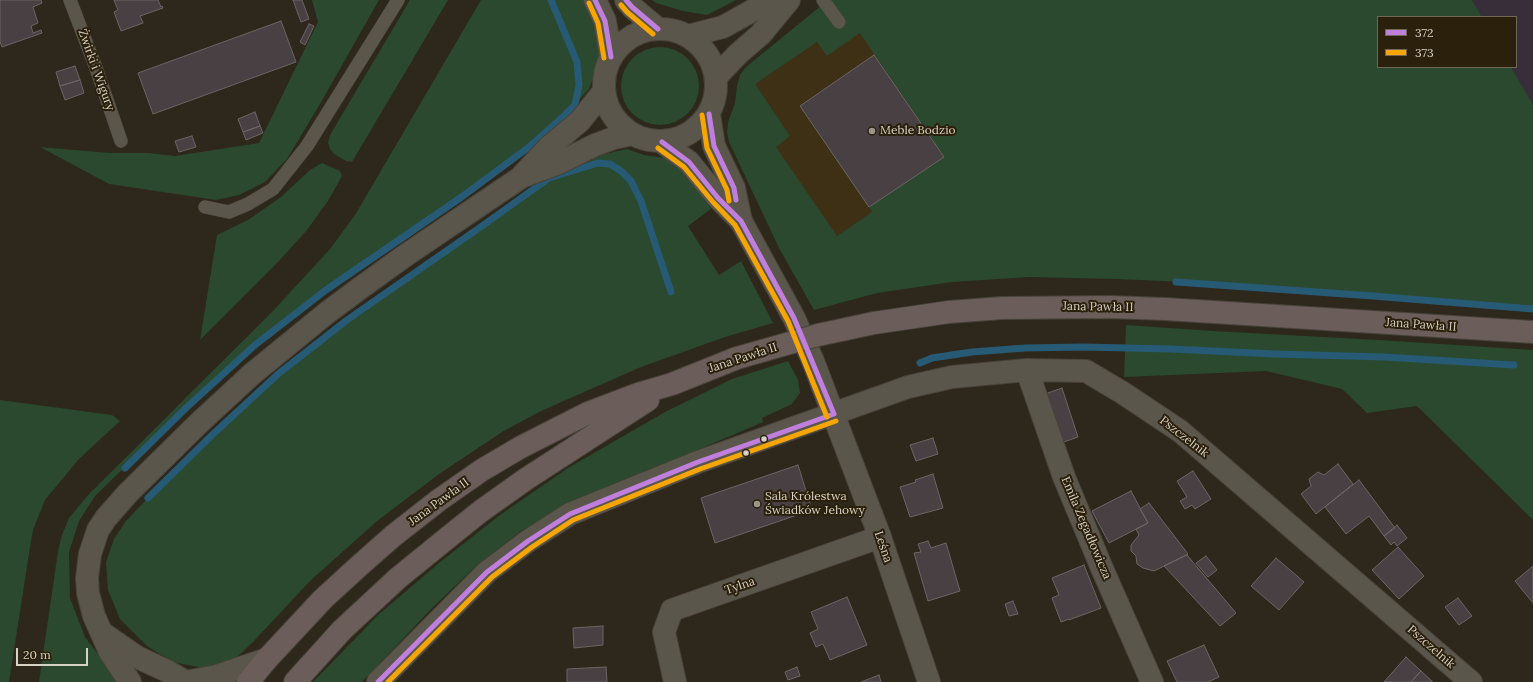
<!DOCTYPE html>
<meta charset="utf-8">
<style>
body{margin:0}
#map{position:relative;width:1533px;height:682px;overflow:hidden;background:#2d271c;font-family:Lora,serif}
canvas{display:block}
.legend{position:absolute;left:1377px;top:16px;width:140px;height:52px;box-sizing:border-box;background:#2b200b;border:1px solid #706755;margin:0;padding:5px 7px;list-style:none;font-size:12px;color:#d8d2c5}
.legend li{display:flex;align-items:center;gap:8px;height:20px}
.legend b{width:20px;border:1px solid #706755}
.scale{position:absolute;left:16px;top:648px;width:72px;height:18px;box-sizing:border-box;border:2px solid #d8d2c5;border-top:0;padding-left:5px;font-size:12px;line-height:14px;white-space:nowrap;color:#d8d2c5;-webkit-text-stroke:3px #2b200b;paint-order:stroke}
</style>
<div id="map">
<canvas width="1533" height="682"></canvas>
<ul class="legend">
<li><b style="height:5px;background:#c07fdc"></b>372</li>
<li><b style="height:5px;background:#f7a600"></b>373</li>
</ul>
<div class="scale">20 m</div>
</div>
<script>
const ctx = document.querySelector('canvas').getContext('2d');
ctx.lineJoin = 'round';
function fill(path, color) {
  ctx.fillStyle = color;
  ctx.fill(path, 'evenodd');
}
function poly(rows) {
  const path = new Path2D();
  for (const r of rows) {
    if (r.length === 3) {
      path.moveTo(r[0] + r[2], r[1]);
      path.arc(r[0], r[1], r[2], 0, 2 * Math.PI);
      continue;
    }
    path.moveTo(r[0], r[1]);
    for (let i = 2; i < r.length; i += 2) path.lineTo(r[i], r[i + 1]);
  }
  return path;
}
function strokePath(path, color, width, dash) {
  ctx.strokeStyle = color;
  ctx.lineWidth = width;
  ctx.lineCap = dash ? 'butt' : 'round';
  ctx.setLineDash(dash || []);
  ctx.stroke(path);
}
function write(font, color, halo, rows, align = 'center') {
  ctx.font = font + ' Lora,serif';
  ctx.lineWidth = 4;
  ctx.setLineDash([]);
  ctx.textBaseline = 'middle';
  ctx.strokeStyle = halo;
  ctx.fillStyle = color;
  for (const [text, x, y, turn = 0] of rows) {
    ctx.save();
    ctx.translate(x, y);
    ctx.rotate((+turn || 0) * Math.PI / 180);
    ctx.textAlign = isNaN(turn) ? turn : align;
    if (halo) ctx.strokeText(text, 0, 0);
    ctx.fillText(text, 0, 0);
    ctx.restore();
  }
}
fill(poly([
 [842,0,997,221,814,246,742,80]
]), '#3d3015');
fill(poly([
 [1472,0,1533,0,1533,106,1511,67,1516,67,1516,17,1482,17]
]), '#372e3a');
fill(poly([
 [312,0,379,0,320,104,287,159,265,182,239,195,216,200,109,184,40,147,110,153,148,153,175,156,259,143,318,22],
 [410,0,448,0,352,162,346,161,334,154,330,149,328,143,330,135],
 [481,0,587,0,600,26,603,53,589,89,565,115,529,147,463,196,326,290,255,345,186,408,95,496,79,521,69,552,70,598,85,637,119,682,39,682,58,551,62,535,69,518,89,494,272,312,330,249,355,215],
 [652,0,736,0,707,15,683,11,656,3],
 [828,0,1472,0,1482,17,1378,17,1378,67,1511,67,1533,105,1533,308,1374,295,1288,291,1209,283,1117,279,1029,277,952,282,877,293,814,310,779,248,729,142,727,132,728,122,735,103,737,86,740,75,746,67],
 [860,33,944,157,869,207,872,212,837,236,776,147,790,136,755,84,817,42,827,56],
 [660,86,39],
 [627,149,644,155,665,158,677,164,700,192,711,209,688,226,719,275,741,261,773,323,725,337,641,367,541,411,502,432,439,474,377,521,310,581,253,642,234,660,208,669,173,662,147,646,120,619,108,590,106,562,114,539,126,521,148,498,211,436,278,374,347,320,482,226,549,178,591,157],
 [322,163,340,171,342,176,328,201,307,230,279,261,200,340,217,235,248,220,281,197,310,170],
 [1126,325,1213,331,1379,340,1533,350,1533,520,1417,406,1367,413,1342,389,1266,371,1124,377],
 [788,361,798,380,800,393,792,404,762,418,763,422,566,506,521,531,477,565,433,607,362,682,313,682,378,615,439,563,500,515,568,468,665,412,732,379],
 [0,400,112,415,120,421,79,459,45,500,33,530,30,547,9,682,0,682]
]), '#2a492e');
strokePath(poly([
 [1176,282,1373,296,1533,309],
 [920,363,932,358,972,352,1025,348,1083,347,1171,349,1275,354,1384,357,1514,365],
 [125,468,186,408,255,345,326,290,463,196,529,147,565,115,575,105,579,85,577,62,551,0],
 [148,498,211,436,278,374,347,320,482,226,549,178,598,163,610,164,621,171,631,181,641,201,671,292]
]), '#275b75', 7);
const building = poly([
 [0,0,41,0,42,3,33,7,38,23,31,26,33,33,41,30,42,33,2,47,0,42,0,0],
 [114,0,158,0,161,7,162,6,163,8,140,16,143,23,121,31,114,12,118,10,114,0],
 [293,0,302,0,309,19,301,22,293,0],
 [281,21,296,62,153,114,138,73,281,21],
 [309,24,314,26,305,45,300,42,309,24],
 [874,55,944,157,869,207,800,106,874,55],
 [75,66,80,80,60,86,56,72,75,66],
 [80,80,84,93,65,100,60,86,80,80],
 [255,112,260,126,243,132,238,119,255,112],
 [260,126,263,133,246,140,243,132,260,126],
 [192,136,196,147,179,152,175,141,192,136],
 [1062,388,1078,437,1061,443,1045,394,1062,388],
 [933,438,938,454,916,461,910,445,933,438],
 [1338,464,1353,484,1316,514,1301,494,1311,486,1309,479,1318,472,1324,475,1338,464],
 [798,465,812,510,715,543,701,498,798,465],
 [1193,471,1211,499,1195,509,1192,505,1185,509,1180,501,1187,497,1177,481,1193,471],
 [933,474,943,508,910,517,900,487,916,482,915,480,933,474],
 [1359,480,1395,528,1384,536,1369,516,1346,534,1325,507,1359,480],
 [1131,491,1148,523,1109,543,1092,511,1131,491],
 [1149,503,1188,554,1154,571,1143,568,1137,564,1136,556,1131,551,1131,545,1139,535,1136,529,1148,523,1140,509,1149,503],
 [1397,525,1407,538,1397,546,1394,542,1391,545,1384,536,1397,525],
 [928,541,931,548,946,543,960,591,928,601,914,553,921,552,918,544,928,541],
 [1398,547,1424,576,1399,599,1372,570,1398,547],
 [1187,555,1236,613,1220,626,1164,566,1187,555],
 [1206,556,1217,570,1208,577,1196,563,1206,556],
 [1276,558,1304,582,1279,610,1251,586,1276,558],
 [1084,565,1101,608,1069,620,1069,619,1061,622,1052,598,1059,595,1052,578,1084,565],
 [1533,566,1533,603,1515,581,1533,566],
 [847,597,867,645,830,660,823,644,816,647,810,633,818,629,811,612,847,597],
 [1458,598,1472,616,1459,625,1445,607,1458,598],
 [1013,601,1018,614,1009,616,1005,604,1013,601],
 [603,626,603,645,574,648,573,628,603,626],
 [1204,645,1219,677,1208,682,1177,682,1167,661,1204,645],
 [1406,657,1421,671,1411,682,1384,682,1406,657],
 [606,667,607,682,567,682,567,669,606,667],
 [797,667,800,676,788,680,785,672,797,667],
 [1421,671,1433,682,1411,682,1421,671],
 [879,675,881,682,861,682,879,675]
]);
fill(building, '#484042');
strokePath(building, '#6b6565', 1);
const service = poly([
 [70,0,96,68,121,141],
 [823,0,839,22],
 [205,207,229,212,248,204,273,189,307,146,398,0]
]);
const minor = poly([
 [1027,370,1064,477,1101,566,1152,682],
 [378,682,487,572,528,541,570,514,698,462,908,387,952,377,1027,370,1086,371,1123,393,1180,431,1471,682],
 [675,682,664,632,672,610,880,537]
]);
const tertiary = poly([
 [595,0,605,21,611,57],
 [626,0,632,7,658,29],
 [660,85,56],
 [688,36,723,27,759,7,781,0],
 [716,77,738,54,761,34,789,0],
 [709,114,714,146,734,188,741,221],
 [662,142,689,162,718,198,741,221,794,318,813,361,880,537,929,682],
 [524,176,559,163,595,145,614,138,632,134],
 [101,632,137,657,167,671,186,682],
 [130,682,110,652,94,616,88,593,87,578,90,554,98,530,106,518,128,493,199,423,252,374,328,312,359,289,406,255,520,178,549,147,580,121,604,91],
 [186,682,217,676,267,659]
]);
const primary = poly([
 [874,323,949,312,1002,308,1110,307,1165,309,1533,332],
 [248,682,267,659,323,599,359,566,393,536,439,500,482,470,521,447,588,413,638,394,672,384,737,358],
 [295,682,342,630,398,578,451,535,481,511,526,479,648,400]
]);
strokePath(service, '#484239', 14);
strokePath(minor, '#484239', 24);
strokePath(tertiary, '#484239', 24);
strokePath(primary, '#484239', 24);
strokePath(service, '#5b564c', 13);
strokePath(minor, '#5b564c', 22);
strokePath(tertiary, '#5b564c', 22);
strokePath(primary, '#6b5e5a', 22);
const primaryBridge = poly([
 [737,358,818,335,874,323]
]);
strokePath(primaryBridge, '#484239', 24, []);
strokePath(primaryBridge, '#6b5e5a', 22);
strokePath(poly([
 [595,0,605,21,611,57],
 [626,0,632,7,658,29],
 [709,114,714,146,734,188,736,200],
 [662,142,689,162,718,198,741,221,794,318,834,414],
 [378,682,487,572,528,541,570,514,698,462,834,414]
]), '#c07fdc', 5);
strokePath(poly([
 [589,3,598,23,604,58],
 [621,5,627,12,653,34],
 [702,115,707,148,727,190,729,201],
 [658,148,684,167,713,202,735,225,788,321,827,417],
 [388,682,492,577,532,547,573,520,700,469,836,421]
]), '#f7a600', 5);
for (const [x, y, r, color] of [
 [872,131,4,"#9c968a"],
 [764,439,3.5,"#d8d2c5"],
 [746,453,3.5,"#d8d2c5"],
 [757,504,4,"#9c968a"]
]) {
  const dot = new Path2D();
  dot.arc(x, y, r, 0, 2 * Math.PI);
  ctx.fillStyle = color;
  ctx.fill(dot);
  strokePath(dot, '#2b200b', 1.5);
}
write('12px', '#d8d2c5', '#2b200b', [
 ["Żwirki i Wigury",96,70,70],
 ["Jana Pawła II",1098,307,1],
 ["Jana Pawła II",1421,325,4],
 ["Jana Pawła II",743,358,-18],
 ["Pszczelnik",1184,437,38],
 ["Jana Pawła II",439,502,-36],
 ["Emila Zegadłowicza",1086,528,67],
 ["Leśna",883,547,71],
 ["Tylna",740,586,-19],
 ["Pszczelnik",1431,647,41]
]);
write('12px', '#d8d2c5', '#2b200b', [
 ["Meble Bodzio",880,131],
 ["Sala Królestwa",765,497],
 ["Świadków Jehowy",765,511]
], 'left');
</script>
